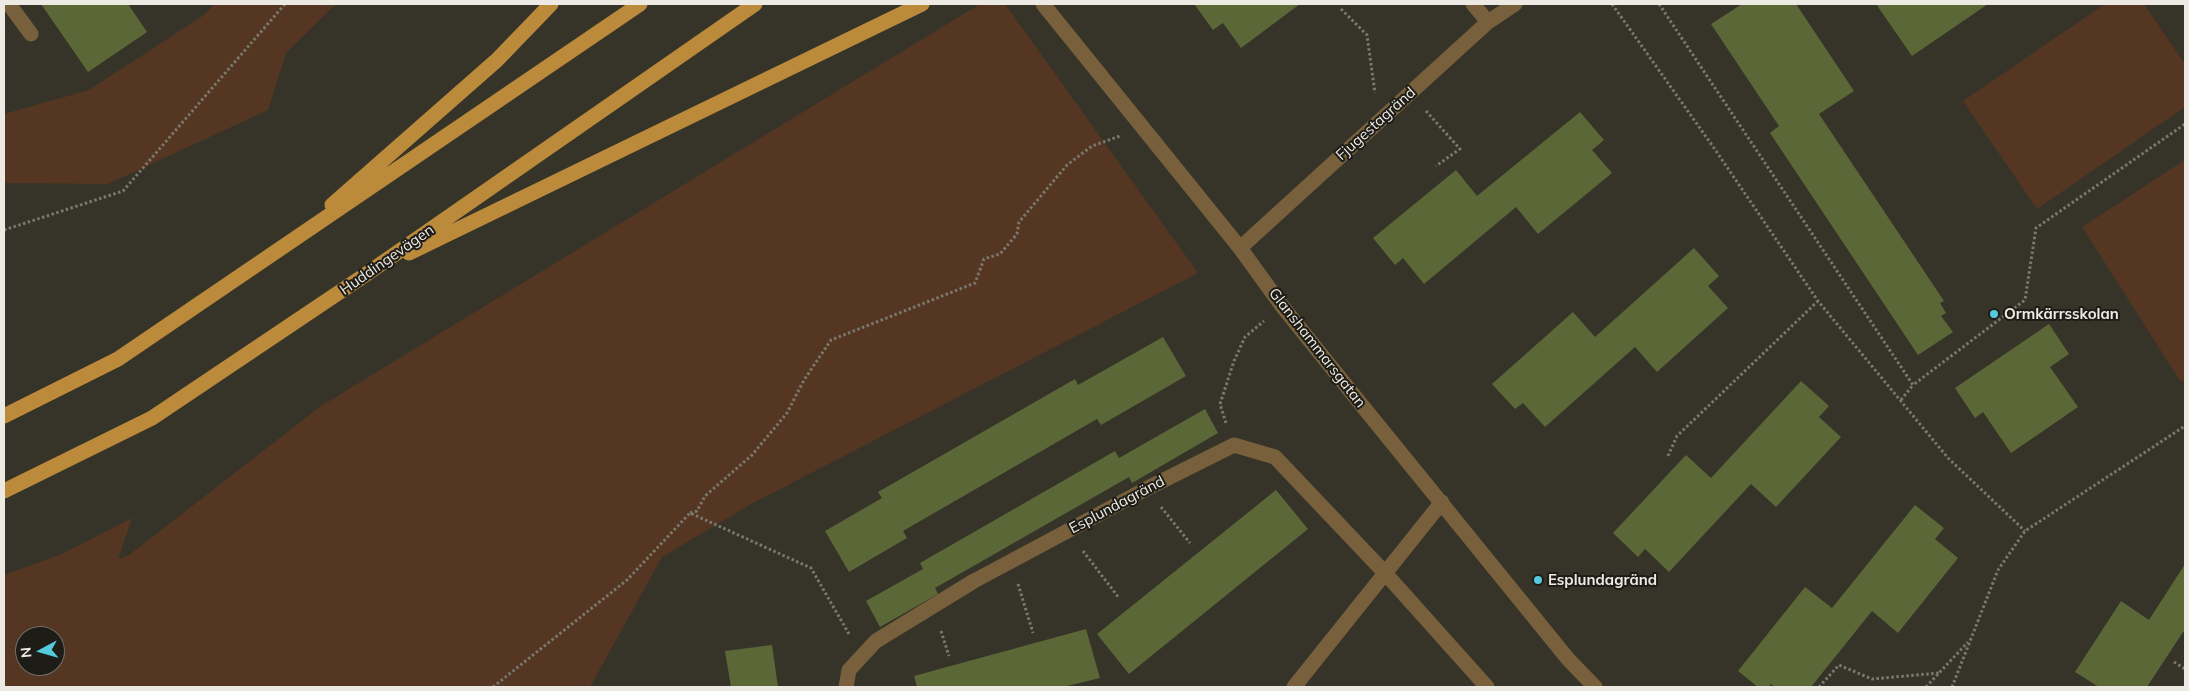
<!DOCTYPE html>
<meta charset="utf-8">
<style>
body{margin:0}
#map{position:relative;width:2189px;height:691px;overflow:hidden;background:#363429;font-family:Mulish,sans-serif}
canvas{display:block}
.frame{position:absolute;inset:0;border:5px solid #eceae3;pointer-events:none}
.north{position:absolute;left:15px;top:626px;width:50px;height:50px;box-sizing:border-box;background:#1d1c16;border:1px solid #706e68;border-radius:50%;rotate:264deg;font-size:14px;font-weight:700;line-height:20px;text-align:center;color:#eceae3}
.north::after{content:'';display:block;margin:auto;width:18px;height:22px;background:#54cadd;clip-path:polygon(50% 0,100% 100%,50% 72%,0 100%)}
</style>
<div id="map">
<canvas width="2189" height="691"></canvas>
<div class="frame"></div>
<div class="north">N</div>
</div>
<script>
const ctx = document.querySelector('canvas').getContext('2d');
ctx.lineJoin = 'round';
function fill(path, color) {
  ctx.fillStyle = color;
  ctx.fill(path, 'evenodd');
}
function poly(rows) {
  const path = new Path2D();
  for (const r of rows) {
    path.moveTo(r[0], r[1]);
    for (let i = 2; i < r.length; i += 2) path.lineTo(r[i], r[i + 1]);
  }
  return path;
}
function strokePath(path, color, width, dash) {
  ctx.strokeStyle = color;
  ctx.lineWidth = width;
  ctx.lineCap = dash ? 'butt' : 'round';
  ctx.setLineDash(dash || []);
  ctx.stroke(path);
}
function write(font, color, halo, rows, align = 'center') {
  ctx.font = font + ' Mulish,sans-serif';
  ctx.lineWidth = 4;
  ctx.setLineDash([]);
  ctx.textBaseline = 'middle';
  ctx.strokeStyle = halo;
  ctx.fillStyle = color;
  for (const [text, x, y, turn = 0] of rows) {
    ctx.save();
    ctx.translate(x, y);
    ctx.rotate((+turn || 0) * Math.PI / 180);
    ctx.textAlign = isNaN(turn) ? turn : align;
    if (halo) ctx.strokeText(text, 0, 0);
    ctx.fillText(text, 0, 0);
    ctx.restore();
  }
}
fill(poly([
 [215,4,336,4,286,53,268,110,108,184,4,183,4,114,89,90,204,15],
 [980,4,1005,4,1198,273,753,503,662,557,590,687,4,687,4,575,62,554,132,518,118,559,129,555,321,406],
 [25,636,55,636,55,666,25,666],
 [2105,4,2144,4,2185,64,2185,107,2037,209,1963,101],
 [2185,160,2185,379,2181,382,2082,227]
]), '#553622');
fill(poly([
 [41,4,128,4,147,32,88,72],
 [1194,4,1300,4,1241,48,1223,23,1213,30],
 [1742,4,1796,4,1854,91,1819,114,1944,301,1940,303,1946,313,1941,316,1953,332,1918,355,1770,133,1779,126,1711,24],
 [1876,4,1988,4,1912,56],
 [1580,112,1604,140,1592,150,1612,173,1538,234,1516,207,1424,284,1403,258,1395,265,1373,238,1456,170,1477,196],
 [1694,248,1719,276,1708,286,1728,308,1657,372,1635,347,1545,427,1523,403,1515,409,1492,384,1573,312,1595,337],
 [2049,324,2069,354,2050,367,2078,407,2011,453,1983,412,1975,418,1955,388],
 [1163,337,1186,376,1101,425,1097,419,903,531,907,538,849,572,825,531,882,498,878,492,1075,379,1078,385],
 [1801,381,1829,406,1819,417,1841,437,1776,507,1751,484,1669,572,1645,549,1638,557,1613,533,1686,455,1711,478],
 [1205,409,1218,433,1132,483,1129,477,935,588,938,594,880,627,866,601,923,569,920,563,1115,451,1119,458],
 [1276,490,1308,529,1129,674,1097,634],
 [1915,505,1944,528,1935,539,1958,558,1898,633,1872,611,1811,687,1775,687,1771,684,1769,687,1758,687,1738,671,1805,587,1832,608],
 [2185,564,2185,633,2183,632,2147,687,2099,687,2075,672,2121,601,2149,620],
 [1086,629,1100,678,1063,687,917,687,914,676],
 [772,645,778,687,731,687,725,651]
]), '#5b6737');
strokePath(poly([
 [1612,4,1714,148,1818,301,1948,458,2025,531],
 [1659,4,1913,385,2025,300,2036,228,2185,124],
 [1341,9,1367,35,1375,93],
 [1426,111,1460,149,1436,166],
 [4,230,123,191,285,4],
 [1901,400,1913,385],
 [1226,423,1220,404,1234,361,1245,337,1264,321],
 [1668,456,1677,436,1818,301],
 [1161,507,1190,543],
 [690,513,697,511,705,496,752,455,787,413,804,380,831,340,975,283,984,259,1000,254,1017,234,1019,222,1067,165,1092,146,1120,136],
 [1083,551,1119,598],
 [1018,584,1033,633],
 [941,631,949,656],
 [2174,662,2185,669],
 [493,687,627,580,690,513,811,568,849,634],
 [1819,687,1839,665,1872,679,1939,673],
 [1926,687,1968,642],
 [1952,687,1998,570,2025,531,2185,426]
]), '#7a786f', 3, [2.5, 2.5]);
strokePath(poly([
 [9,4,31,34],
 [1043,4,1240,248,1282,306,1356,398,1568,659,1595,687],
 [1473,4,1488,22],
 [1240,248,1488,22,1515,4],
 [846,687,849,670,876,641,974,581,1146,489,1234,445,1275,457,1385,573,1487,687],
 [1294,687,1442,502]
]), '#78603d', 15);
strokePath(poly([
 [332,205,497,60,551,4],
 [409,253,922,4],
 [4,416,118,359,640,4],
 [4,491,152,418,365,275,755,4]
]), '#bc8a3b', 15);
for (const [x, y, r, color] of [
 [1994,314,5,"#54cadd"],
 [1538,580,5,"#54cadd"]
]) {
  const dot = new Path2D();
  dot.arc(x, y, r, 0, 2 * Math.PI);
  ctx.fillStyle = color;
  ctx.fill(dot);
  strokePath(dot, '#1d1c16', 2);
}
write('15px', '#eceae3', '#1d1c16', [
 ["Fjugestagränd",1376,124,-42],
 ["Huddingevägen",387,260,-35],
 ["Glanshammarsgatan",1317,348,52],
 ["Esplundagränd",1117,505,-28]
]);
write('bold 15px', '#eceae3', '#1d1c16', [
 ["Ormkärrsskolan",2004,314],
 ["Esplundagränd",1548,580]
], 'left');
</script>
